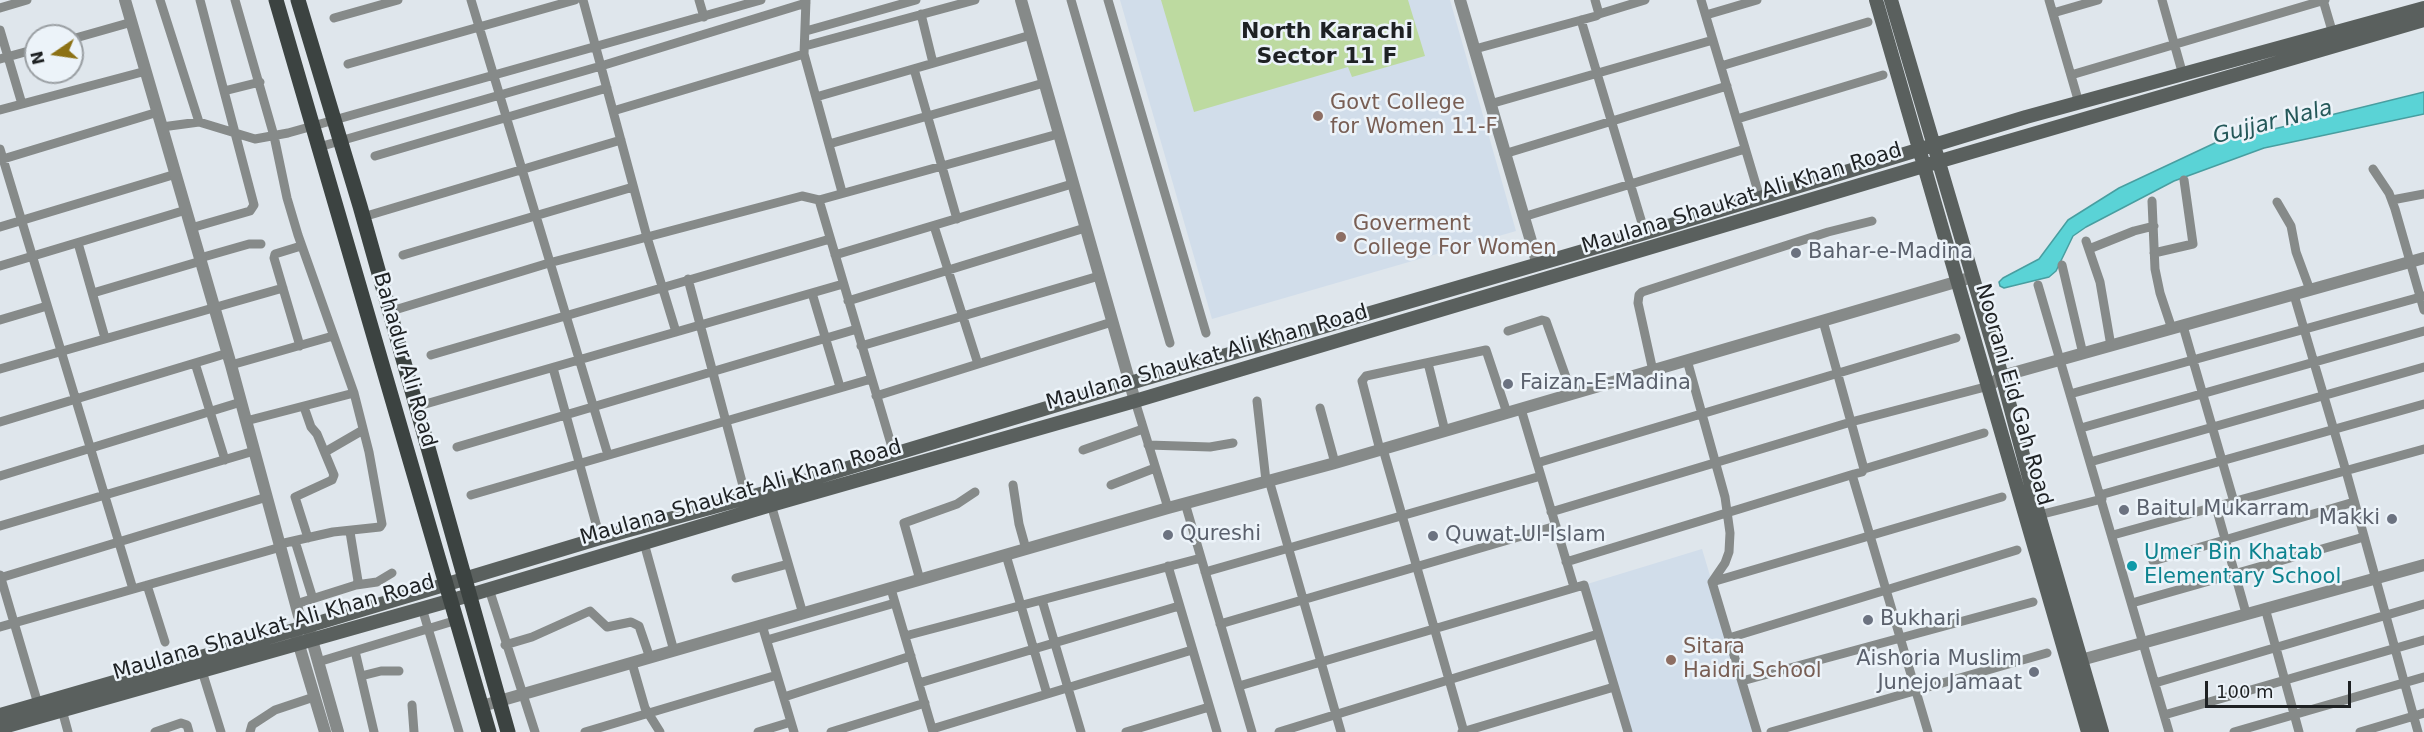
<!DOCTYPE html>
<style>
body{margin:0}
#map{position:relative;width:2424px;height:732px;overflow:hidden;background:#dfe6ec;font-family:"DejaVu Sans",sans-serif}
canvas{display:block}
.north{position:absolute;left:24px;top:24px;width:60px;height:60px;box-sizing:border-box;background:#ecf3f9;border:2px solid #9a9fa3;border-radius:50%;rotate:257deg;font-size:16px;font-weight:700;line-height:24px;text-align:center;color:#1e2123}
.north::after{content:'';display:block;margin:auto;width:21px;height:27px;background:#8c7114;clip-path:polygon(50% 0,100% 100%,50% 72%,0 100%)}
.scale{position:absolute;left:2205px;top:681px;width:146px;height:27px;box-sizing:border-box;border:3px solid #1e2123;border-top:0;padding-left:8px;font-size:18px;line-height:21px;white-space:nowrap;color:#1e2123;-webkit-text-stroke:4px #ecf3f9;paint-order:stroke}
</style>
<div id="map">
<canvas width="2424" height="732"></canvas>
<div class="north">N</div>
<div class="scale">100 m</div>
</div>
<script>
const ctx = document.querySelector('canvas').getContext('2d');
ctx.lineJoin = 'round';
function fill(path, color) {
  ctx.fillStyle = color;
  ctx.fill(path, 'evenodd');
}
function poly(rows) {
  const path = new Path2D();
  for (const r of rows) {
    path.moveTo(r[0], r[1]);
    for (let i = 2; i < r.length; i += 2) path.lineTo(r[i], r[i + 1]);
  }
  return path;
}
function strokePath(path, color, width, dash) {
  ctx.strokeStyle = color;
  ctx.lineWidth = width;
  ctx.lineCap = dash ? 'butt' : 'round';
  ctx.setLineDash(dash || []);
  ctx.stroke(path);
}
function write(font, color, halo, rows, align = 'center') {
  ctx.font = font + ' "DejaVu Sans",sans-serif';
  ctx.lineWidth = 5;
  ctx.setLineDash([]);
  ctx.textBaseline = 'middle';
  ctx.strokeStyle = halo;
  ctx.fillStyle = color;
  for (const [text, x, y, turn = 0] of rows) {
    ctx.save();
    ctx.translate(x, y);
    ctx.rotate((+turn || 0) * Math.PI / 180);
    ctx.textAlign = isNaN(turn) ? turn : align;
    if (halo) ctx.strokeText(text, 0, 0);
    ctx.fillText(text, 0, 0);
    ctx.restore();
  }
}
fill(poly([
 [1120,0,1450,0,1516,231,1212,319],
 [1702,549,1757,732,1628,732,1584,585]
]), '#d1ddea');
fill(poly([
 [1161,0,1408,0,1425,56,1352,77,1348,67,1194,112]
]), '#bddaa0');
const water = poly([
 [2424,92,2424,114,2264,148,2174,181,2086,227,2073,236,2056,271,2049,277,2004,288,2000,286,1999,282,2003,278,2039,259,2068,220,2119,188,2217,142,2234,136,2274,129,2424,92]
]);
fill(water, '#5ad3d6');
strokePath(water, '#489ea0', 1.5);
strokePath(poly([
 [160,0,199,122],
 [235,0,274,136,287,198,298,235,354,393,369,452,382,524,380,527,333,532,280,544],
 [471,0,608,455],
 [583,0,647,237,676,332],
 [699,0,704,17],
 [806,0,804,54,842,192],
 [1071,0,1170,343],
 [1108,0,1206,333],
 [1701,0,1760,198],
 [2049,0,2079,103],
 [2162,0,2183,75],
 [2323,0,2333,34],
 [0,8,27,0],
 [2053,13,2098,0],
 [921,14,933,63],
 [1599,14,1645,0],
 [1706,15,1757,0],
 [334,18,398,0],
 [1581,20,1645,233],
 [0,30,22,104],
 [806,31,916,0],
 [72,39,132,22],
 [805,46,975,0],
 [1475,49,1596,16,1599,14,1595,0],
 [0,59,36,49],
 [348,64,575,0],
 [1721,66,1868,22],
 [914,69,957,219],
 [2071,75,2325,0],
 [224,91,260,82],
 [816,97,1031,35],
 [1490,104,1713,40],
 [0,110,146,71],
 [613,111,804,54],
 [1737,119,1883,75],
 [162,127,199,122,255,139,288,133,761,0],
 [829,144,1044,83],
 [319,147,601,66,806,3],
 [0,149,133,589],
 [1504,154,1727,86],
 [375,156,607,88],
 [0,160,158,112],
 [2373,169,2389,193,2395,209,2424,310],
 [819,200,894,454],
 [2392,200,2424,194],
 [2152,201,2155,269,2160,293,2172,329],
 [2277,202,2291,226,2296,252,2310,290],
 [363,217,621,140],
 [1523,217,1745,149],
 [934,226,978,364],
 [0,227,176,174],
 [191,228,250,211,254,205,200,0],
 [2086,241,2100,282,2111,346],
 [78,243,105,338],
 [2089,249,2134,231,2154,226],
 [2154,253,2193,244,2184,180],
 [403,255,633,187],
 [835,255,1072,184],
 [200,258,249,244,261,244],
 [2062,265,2083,354],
 [0,266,186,210],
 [688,279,746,497],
 [2038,285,2169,732],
 [93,293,201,261],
 [812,293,840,387],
 [2294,295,2346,471,2418,732],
 [848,301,1085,228],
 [388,312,549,263,802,196,819,200,1058,134],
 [0,320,47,306],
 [1823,321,1864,469,1862,472,1854,474,1853,478,1928,732],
 [2183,326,2234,502],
 [1508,331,1542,320,1546,321,1572,394],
 [300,346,274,258,275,254,301,246],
 [861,346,1099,276],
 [431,355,830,239],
 [1687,360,1725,497,1730,533,1729,552,1725,563,1712,582,1757,732],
 [195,363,225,460],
 [1428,363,1445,431],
 [231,365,333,336],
 [553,368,600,538],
 [0,369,283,288],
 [1653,371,1638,303,1639,295,1642,292,1828,232,1872,221],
 [2070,394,2424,296],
 [876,396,1112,322],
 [1135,401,1168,508],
 [1257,401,1266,481],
 [304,407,311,427,317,434,334,475,332,480,295,497,308,538],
 [415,407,843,284],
 [1320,408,1335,463],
 [1521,409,1574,587],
 [246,421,354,393],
 [0,422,228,353],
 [2081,428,2424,331],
 [1148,445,1210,447,1233,443],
 [457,447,857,329],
 [1383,449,1464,732],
 [1083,450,1143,429],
 [1380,450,1362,381,1366,376,1486,350,1507,413],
 [325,452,363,430],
 [2090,462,2424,367],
 [1537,463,1956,338],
 [1864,469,1984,433],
 [0,476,241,402],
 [1269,480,1341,732],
 [1013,485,1019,524,1026,549],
 [1111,485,1155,468],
 [471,495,871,379],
 [2100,495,2424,404],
 [770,501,803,614],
 [1185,503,1252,732],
 [2216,507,2246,613],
 [1551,512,1851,422,1989,386],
 [2039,515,2102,499],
 [0,526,254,451],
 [2113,535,2424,449],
 [295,541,313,599],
 [644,543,674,651],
 [1006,555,1047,694],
 [2153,561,2354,502],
 [1566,562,1854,474],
 [1168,566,1217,732],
 [1205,572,1541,476],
 [0,575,38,704],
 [0,578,267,497],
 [736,578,788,564],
 [920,580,904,523,957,504,975,492],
 [1712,582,2002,497],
 [147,585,165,642],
 [356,585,377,582,392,573],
 [489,589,535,732],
 [891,589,933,732],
 [1042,600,1081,732],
 [2132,603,2364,537],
 [296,604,356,585,358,581,350,532],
 [422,608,459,732],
 [2265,608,2299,732],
 [1220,624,1556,526],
 [762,625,794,732],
 [0,627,281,547],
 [905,636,1201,558],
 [1729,638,2017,550],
 [767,640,895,603],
 [505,645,532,637,590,611,607,627,631,622,639,626,650,658],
 [355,651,374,732],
 [318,662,457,620],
 [632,663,645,708,660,732],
 [202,671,221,732],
 [361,676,381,671,399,671],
 [1742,681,2033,602],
 [919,683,1179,606],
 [2155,683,2424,604],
 [1239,686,1584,585,1628,732],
 [784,697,911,656],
 [412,705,414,732],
 [62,710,68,732],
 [2164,715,2424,640],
 [932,729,1192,650],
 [155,732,181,723,187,725,189,732],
 [250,732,252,725,275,710,314,697],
 [585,732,777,675],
 [758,732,791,722],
 [831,732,925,703],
 [1126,732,1209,707],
 [1279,732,1598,634],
 [1462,732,1614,687],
 [1771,732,2047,653],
 [2234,732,2424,677],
 [2360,732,2424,713]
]), '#868a89', 9);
strokePath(poly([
 [125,0,231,365,299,616],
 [1021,0,1135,401],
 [1460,0,1538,265],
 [1989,386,2002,376,2424,258],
 [310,633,338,732],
 [296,635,325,732],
 [2081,660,2424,565],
 [482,706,1168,508,1335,463,1966,279]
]), '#868a89', 12);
strokePath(poly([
 [1876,0,2088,732],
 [1891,0,2002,376,2039,515,2102,732],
 [0,715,308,626,600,538,768,492,1130,383,1645,233,2026,117,2424,8],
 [0,728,470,595,771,505,1135,401,1937,162,2424,20]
]), '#5a605e', 14);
strokePath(poly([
 [276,0,489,732],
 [298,0,360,206,508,732]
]), '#3c4341', 15);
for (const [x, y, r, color] of [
 [1318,116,6,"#8d6e63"],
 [1341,237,6,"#8d6e63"],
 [1796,253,6,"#6b7280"],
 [1508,384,6,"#6b7280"],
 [2124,510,6,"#6b7280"],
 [2392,519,6,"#6b7280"],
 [1168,535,6,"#6b7280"],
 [1433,536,6,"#6b7280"],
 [2132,566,6,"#0f9aa8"],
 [1868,620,6,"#6b7280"],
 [1671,660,6,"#8d6e63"],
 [2034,672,6,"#6b7280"]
]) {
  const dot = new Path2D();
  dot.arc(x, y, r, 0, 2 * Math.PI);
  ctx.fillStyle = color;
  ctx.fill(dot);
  strokePath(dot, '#ecf3f9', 2);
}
write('21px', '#785e54', '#ecf3f9', [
 ["Govt College",1330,104],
 ["for Women 11-F",1330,128],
 ["Goverment",1353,225],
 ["College For Women",1353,249],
 ["Sitara",1683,648],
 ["Haidri School",1683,672]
], 'left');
write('21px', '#1e2123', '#ecf3f9', [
 ["Maulana Shaukat Ali Khan Road",1742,199,-17],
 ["Maulana Shaukat Ali Khan Road",1207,358,-16],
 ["Bahadur Ali Road",404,360,74],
 ["Noorani Eid Gah Road",2013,395,74],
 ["Maulana Shaukat Ali Khan Road",741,493,-16],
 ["Maulana Shaukat Ali Khan Road",274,628,-16]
]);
write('21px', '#5b616d', '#ecf3f9', [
 ["Bahar-e-Madina",1808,253],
 ["Faizan-E-Madina",1520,384],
 ["Baitul Mukarram",2136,510],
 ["Makki",2380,519,"right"],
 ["Qureshi",1180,535],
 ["Quwat-Ul-Islam",1445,536],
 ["Bukhari",1880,620],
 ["Aishoria Muslim",2022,660,"right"],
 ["Junejo Jamaat",2022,684,"right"]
], 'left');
write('21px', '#0d838f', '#ecf3f9', [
 ["Umer Bin Khatab",2144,554],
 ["Elementary School",2144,578]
], 'left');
write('bold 22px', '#1e2123', '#ecf3f9', [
 ["North Karachi",1327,32],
 ["Sector 11 F",1327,57]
]);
write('italic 22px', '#245859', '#ecf3f9', [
 ["Gujjar Nala",2273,123,-14]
]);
</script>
